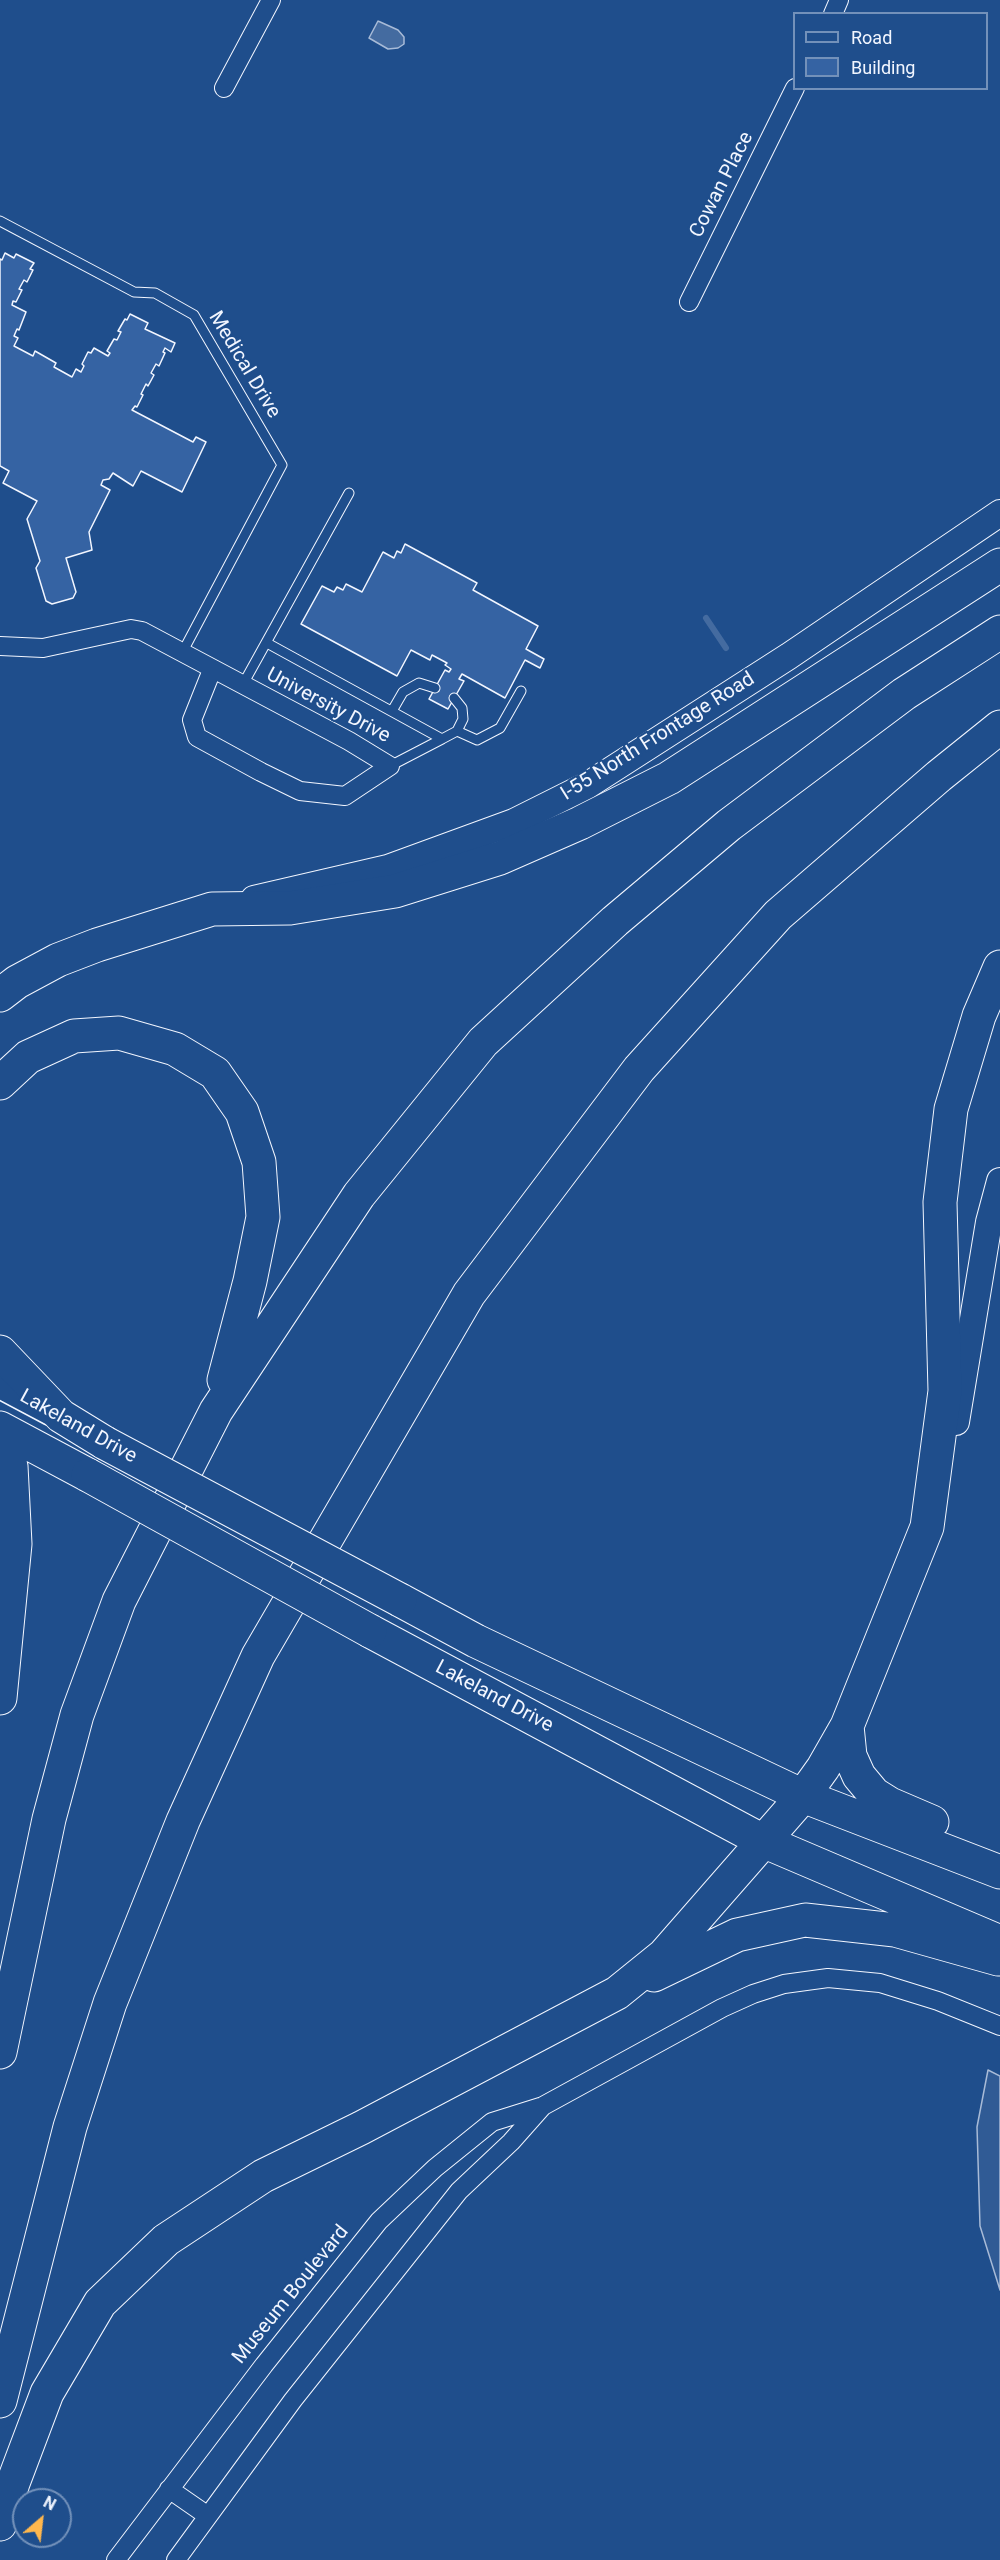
<!DOCTYPE html>
<style>
body{margin:0}
#map{position:relative;width:1000px;height:2560px;overflow:hidden;background:#1f4e8c;font-family:Roboto,sans-serif}
canvas{display:block}
.legend{position:absolute;left:793px;top:12px;width:195px;height:78px;box-sizing:border-box;background:#1f4e8c;border:2px solid #7391ba;margin:0;padding:8px 10px;list-style:none;font-size:18px;color:#f2f6ff}
.legend li{display:flex;align-items:center;gap:12px;height:30px}
.legend b{width:30px;border:2px solid #7391ba}
.north{position:absolute;left:12px;top:2488px;width:60px;height:60px;box-sizing:border-box;background:#1f4e8c;border:2px solid #7391ba;border-radius:50%;rotate:28deg;font-size:16px;font-weight:700;line-height:24px;text-align:center;color:#f2f6ff}
.north::after{content:'';display:block;margin:auto;width:21px;height:27px;background:#ffb74d;clip-path:polygon(50% 0,100% 100%,50% 72%,0 100%)}
</style>
<div id="map">
<canvas width="1000" height="2560"></canvas>
<ul class="legend">
<li><b style="height:8px;background:#1f4e8c"></b>Road</li>
<li><b style="height:16px;background:#3563a3"></b>Building</li>
</ul>
<div class="north">N</div>
</div>
<script>
const ctx = document.querySelector('canvas').getContext('2d');
ctx.lineJoin = 'round';
function fill(path, color) {
  ctx.fillStyle = color;
  ctx.fill(path, 'evenodd');
}
function poly(rows) {
  const path = new Path2D();
  for (const r of rows) {
    path.moveTo(r[0], r[1]);
    for (let i = 2; i < r.length; i += 2) path.lineTo(r[i], r[i + 1]);
  }
  return path;
}
function strokePath(path, color, width, dash) {
  ctx.strokeStyle = color;
  ctx.lineWidth = width;
  ctx.lineCap = dash ? 'butt' : 'round';
  ctx.setLineDash(dash || []);
  ctx.stroke(path);
}
function write(font, color, halo, rows, align = 'center') {
  ctx.font = font + ' Roboto,sans-serif';
  ctx.lineWidth = 4.5;
  ctx.setLineDash([]);
  ctx.textBaseline = 'middle';
  ctx.strokeStyle = halo;
  ctx.fillStyle = color;
  for (const [text, x, y, turn = 0] of rows) {
    ctx.save();
    ctx.translate(x, y);
    ctx.rotate((+turn || 0) * Math.PI / 180);
    ctx.textAlign = isNaN(turn) ? turn : align;
    if (halo) ctx.strokeText(text, 0, 0);
    ctx.fillText(text, 0, 0);
    ctx.restore();
  }
}
const built = poly([
 [988,2070,1000,2076,1000,2290,980,2226,977,2127,988,2070]
]);
fill(built, '#305b95');
strokePath(built, '#a8bbd7', 1.5);
const water = poly([
 [378,21,398,30,404,37,404,44,398,48,388,49,369,38,378,21]
]);
fill(water, '#446ba0');
strokePath(water, '#a8bbd7', 1.5);
strokePath(poly([
 [706,618,726,648]
]), '#446ba0', 6);
const building = poly([
 [5,253,14,258,16,254,34,263,30,269,33,270,27,282,24,280,19,289,22,290,16,302,13,301,12,305,26,312,19,330,17,329,14,336,18,338,14,346,33,356,35,351,56,363,54,367,72,377,76,369,81,372,84,366,82,364,88,352,91,353,94,348,108,356,110,353,107,351,114,339,117,340,121,332,118,331,125,319,127,320,130,314,148,323,145,329,175,343,171,352,165,348,163,352,165,353,159,366,156,364,151,373,154,375,148,386,146,384,141,394,143,395,137,407,135,406,132,410,193,442,196,437,206,442,182,492,141,471,133,486,113,473,109,479,103,480,101,485,110,490,89,532,92,550,66,558,76,592,73,598,52,604,46,601,36,568,40,561,27,519,37,501,3,483,9,471,0,466,0,259,2,260,5,253],
 [405,544,477,583,473,590,538,626,526,649,544,659,540,668,525,660,505,698,462,674,459,679,464,681,448,709,429,699,445,670,449,672,451,669,445,665,447,663,432,655,430,660,411,650,397,676,301,624,322,586,334,592,337,587,343,590,346,584,362,592,383,552,394,558,397,551,401,553,405,544]
]);
fill(building, '#3563a3');
strokePath(building, '#f2f6ff', 1.5);
const lane = poly([
 [0,221,134,292,155,293,194,315,282,465,182,653],
 [267,643,442,739,390,766],
 [242,686,349,493],
 [392,711,403,692,419,683,435,688],
 [457,731,477,740,500,728,521,691],
 [442,739,457,731,463,719,462,708,454,698]
]);
const street = poly([
 [833,14,839,0],
 [224,88,271,0],
 [689,302,795,88],
 [0,646,43,648,131,629,142,631,349,741,390,766,345,796,300,791,261,772,197,737,192,720,212,670],
 [169,2489,208,2516],
 [116,2560,264,2365,379,2221,435,2168,492,2122,543,2106,722,2008,753,1994,784,1984,828,1978,880,1983,938,2001,1000,2026],
 [176,2560,293,2400,459,2191,511,2142,542,2107]
]);
const secondary = poly([
 [254,899,388,868,514,822,588,785,789,656,1000,513],
 [956,1422,989,1222,1000,1181]
]);
const primary = poly([
 [0,1384,51,1411]
]);
const highway = poly([
 [0,995,17,982,58,960,97,945,212,909,290,908,395,891,500,858,580,823,669,778,1000,565],
 [0,1083,28,1057,74,1036,119,1033,175,1049,215,1073,242,1112,259,1162,263,1217,250,1281,224,1380],
 [0,1352,61,1416,105,1443],
 [0,1428,88,1475],
 [0,1448,11,1466,15,1544,0,1698],
 [400,1600,476,1641,803,1796,1000,1872],
 [370,1631,763,1841,1000,1942],
 [847,1726,850,1756,859,1776,874,1794,890,1804,932,1822],
 [654,1975,737,1935,805,1920,895,1930,998,1959],
 [0,2052,49,1819,77,1715,119,1601,216,1411,359,1195,483,1042,615,921,729,825,904,694,1000,632],
 [0,2401,70,2127,110,2003,183,1821,258,1656,469,1294,639,1069,778,915,939,776,1000,727],
 [0,2524,13,2483,47,2393,100,2303,166,2240,263,2176,361,2128,617,1993,664,1955,803,1796,823,1768,847,1726,927,1527,945,1391,940,1202,951,1109,979,1016,1000,967]
]);
strokePath(lane, '#f2f6ff', 11);
strokePath(street, '#f2f6ff', 20);
strokePath(secondary, '#f2f6ff', 28);
strokePath(primary, '#f2f6ff', 31);
strokePath(highway, '#f2f6ff', 35);
strokePath(lane, '#1f4e8c', 9);
strokePath(street, '#1f4e8c', 18);
strokePath(secondary, '#1f4e8c', 26);
strokePath(primary, '#1f4e8c', 28);
strokePath(highway, '#1f4e8c', 33);
const highwayBridge = poly([
 [105,1443,400,1600],
 [88,1475,370,1631]
]);
strokePath(highwayBridge, '#f2f6ff', 35, []);
strokePath(highwayBridge, '#1f4e8c', 33);
write('20px', '#f2f6ff', '#1f4e8c', [
 ["Cowan Place",722,185,-63],
 ["Medical Drive",244,365,59],
 ["University Drive",328,706,28],
 ["I-55 North Frontage Road",658,737,-32],
 ["Lakeland Drive",78,1427,29],
 ["Lakeland Drive",494,1697,28],
 ["Museum Boulevard",291,2295,-51]
]);
</script>
